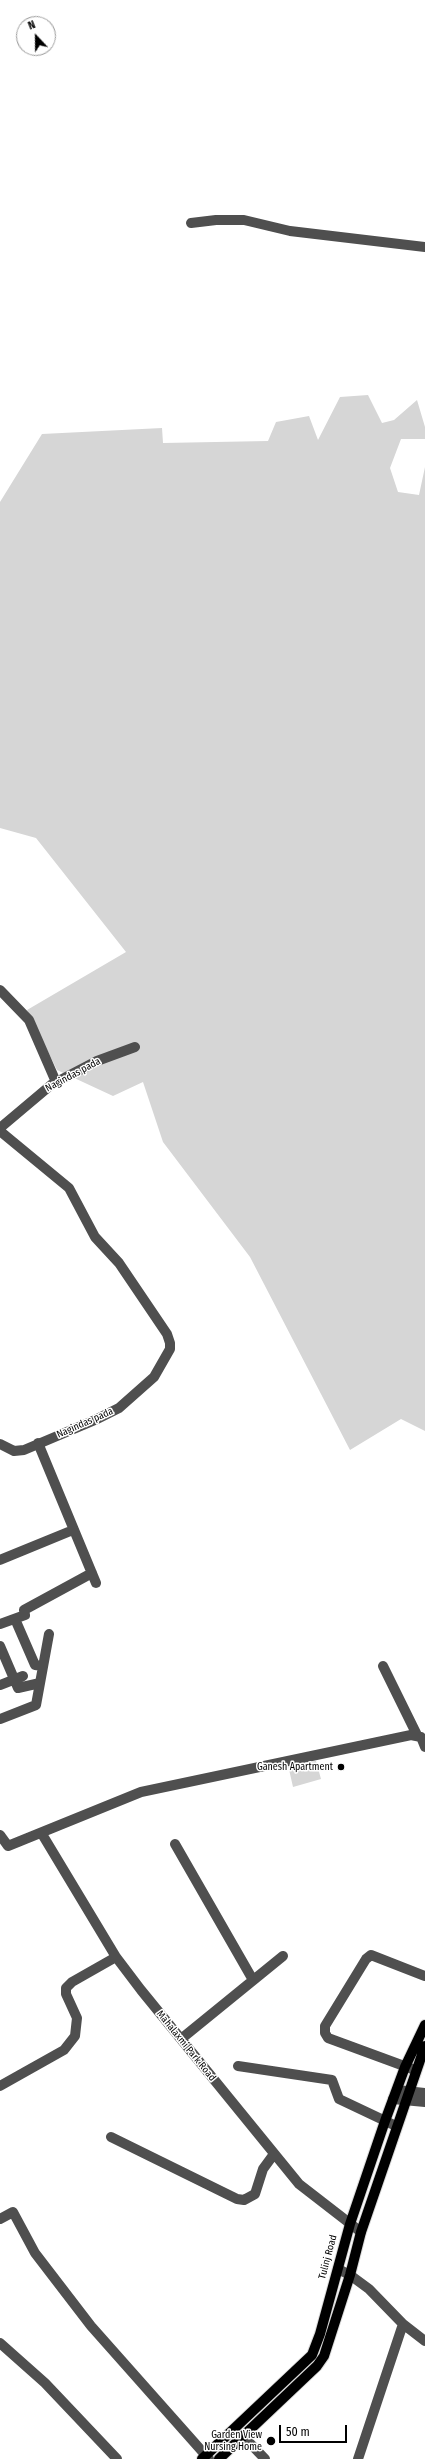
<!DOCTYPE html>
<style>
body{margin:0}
#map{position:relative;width:425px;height:2459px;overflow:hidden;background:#fff;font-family:"Fira Sans Condensed",sans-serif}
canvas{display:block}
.north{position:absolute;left:16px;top:16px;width:40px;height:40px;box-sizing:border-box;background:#fff;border:1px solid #999;border-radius:50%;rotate:338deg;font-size:11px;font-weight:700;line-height:16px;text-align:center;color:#000}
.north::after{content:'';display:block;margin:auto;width:14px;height:18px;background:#000;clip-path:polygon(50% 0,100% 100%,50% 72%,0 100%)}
.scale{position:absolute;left:279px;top:2425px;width:68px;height:18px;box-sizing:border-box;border:2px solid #000;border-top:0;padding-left:5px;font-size:12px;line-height:14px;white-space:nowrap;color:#000;-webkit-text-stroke:3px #fff;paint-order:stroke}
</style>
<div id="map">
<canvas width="425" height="2459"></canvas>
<div class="north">N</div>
<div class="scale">50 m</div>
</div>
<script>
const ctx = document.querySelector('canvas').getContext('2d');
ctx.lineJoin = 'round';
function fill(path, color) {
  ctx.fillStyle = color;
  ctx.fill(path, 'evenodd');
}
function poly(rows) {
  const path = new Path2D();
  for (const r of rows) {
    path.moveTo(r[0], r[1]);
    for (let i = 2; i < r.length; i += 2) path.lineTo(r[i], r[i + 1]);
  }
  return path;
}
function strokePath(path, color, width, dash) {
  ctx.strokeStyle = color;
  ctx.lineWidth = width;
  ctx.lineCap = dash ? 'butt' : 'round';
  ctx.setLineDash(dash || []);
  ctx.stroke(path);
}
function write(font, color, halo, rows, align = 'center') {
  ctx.font = font + ' "Fira Sans Condensed",sans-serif';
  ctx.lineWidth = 3;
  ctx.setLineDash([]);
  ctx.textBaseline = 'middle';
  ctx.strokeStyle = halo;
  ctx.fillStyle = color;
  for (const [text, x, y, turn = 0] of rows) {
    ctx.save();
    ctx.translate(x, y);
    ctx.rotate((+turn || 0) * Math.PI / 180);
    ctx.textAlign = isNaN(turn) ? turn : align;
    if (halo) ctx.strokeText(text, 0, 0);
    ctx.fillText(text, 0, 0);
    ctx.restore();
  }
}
fill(poly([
 [368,395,382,423,394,420,417,400,425,427,425,439,401,439,390,468,398,492,419,495,425,467,425,1431,401,1419,350,1450,250,1257,163,1142,143,1082,113,1096,57,1070,27,1010,126,952,36,838,0,828,0,502,42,434,162,428,163,443,268,441,276,422,309,416,318,440,340,397],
 [316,1761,321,1779,293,1787,288,1765]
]), '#d6d6d6');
const major = poly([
 [202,2459,312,2355,320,2334,350,2224,385,2121,405,2067,425,2025],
 [219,2459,317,2366,324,2356,350,2275,361,2232,425,2046]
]);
strokePath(major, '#dbdbdb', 12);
strokePath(poly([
 [191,223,216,220,244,220,290,231,425,247],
 [0,990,29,1020,56,1082],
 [0,1128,51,1085,97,1061,135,1047],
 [0,1131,69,1188,95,1237,119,1263,167,1334,170,1343,170,1349,154,1377,119,1408,95,1420,24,1450,14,1451,0,1444],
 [38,1443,96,1583],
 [0,1560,73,1530],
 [15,1619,35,1665,43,1666],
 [0,1624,25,1615,24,1610,92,1573],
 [0,1646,18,1688,40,1683],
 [383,1666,417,1735],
 [0,1685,23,1676],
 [0,1719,36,1705,49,1634],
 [42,1834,116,1957,141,1990,299,2184,361,2232],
 [0,1835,8,1846,141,1792,411,1735,421,1737,425,1747],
 [175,1844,253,1980],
 [181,2039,283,1956],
 [238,2066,332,2080,339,2099,396,2126],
 [415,2070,328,2038,325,2033,325,2026,366,1959,371,1955,425,1976],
 [0,2086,64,2050,75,2036,77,2018,66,1994,66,1988,72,1982,116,1957],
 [397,2090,425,2093],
 [393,2099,425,2102],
 [111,2137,237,2199,244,2200,255,2194,263,2169,274,2154],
 [0,2219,13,2212,35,2253,91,2326,209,2459],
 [338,2269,350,2275,369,2289,403,2324,425,2341],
 [0,2343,45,2383,117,2459],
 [243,2436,265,2459],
 [358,2459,403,2324]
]), '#4f4f4f', 10);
strokePath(major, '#000', 10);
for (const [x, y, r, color] of [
 [341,1767,4,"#000"],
 [271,2441,5,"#000"]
]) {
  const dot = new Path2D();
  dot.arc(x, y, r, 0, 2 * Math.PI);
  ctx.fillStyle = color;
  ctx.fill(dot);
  strokePath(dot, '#fff', 1.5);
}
write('10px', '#000', '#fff', [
 ["Nagindas pada",73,1075,-28],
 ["Nagindas pada",85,1423,-24],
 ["Mahalaxmi Park Road",186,2046,51],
 ["Tulinj Road",328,2257,-75]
]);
write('10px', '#000', '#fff', [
 ["Ganesh Apartment",333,1767],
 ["Garden View",262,2435],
 ["Nursing Home",262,2447]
], 'right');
</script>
